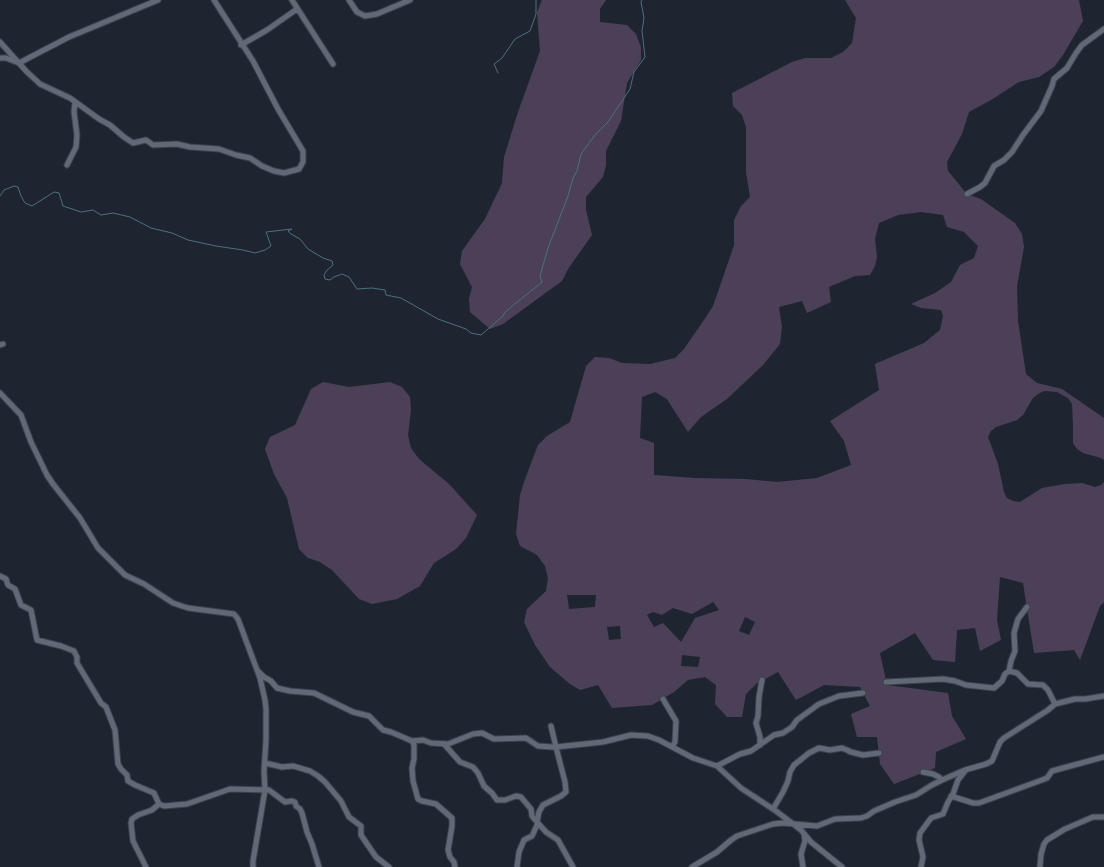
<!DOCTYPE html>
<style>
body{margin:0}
canvas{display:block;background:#1e2530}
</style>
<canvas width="1104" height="867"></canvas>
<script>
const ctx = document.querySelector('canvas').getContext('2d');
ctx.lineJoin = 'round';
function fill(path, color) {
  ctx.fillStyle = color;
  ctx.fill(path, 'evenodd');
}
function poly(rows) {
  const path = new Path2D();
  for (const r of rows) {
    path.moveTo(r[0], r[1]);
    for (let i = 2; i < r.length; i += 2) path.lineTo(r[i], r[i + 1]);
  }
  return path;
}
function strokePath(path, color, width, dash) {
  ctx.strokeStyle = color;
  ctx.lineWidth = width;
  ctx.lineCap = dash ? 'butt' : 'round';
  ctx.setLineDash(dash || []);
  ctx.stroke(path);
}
fill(poly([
 [542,0,606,0,600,9,600,22,627,25,636,34,641,47,641,60,627,83,621,121,606,151,606,165,603,177,586,197,586,210,592,235,568,269,562,281,503,324,490,329,470,312,469,299,472,287,460,264,462,251,485,219,502,183,504,157,518,112,540,51,537,12],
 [845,0,1079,0,1083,21,1063,55,1054,67,1039,77,1019,82,991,100,969,112,962,134,947,162,948,171,967,194,981,199,1015,223,1022,234,1024,247,1017,286,1018,321,1026,374,1037,383,1062,389,1104,418,1104,460,1101,458,1083,453,1077,449,1073,443,1073,424,1072,404,1068,398,1057,392,1044,391,1038,394,1033,398,1023,415,1017,420,996,427,991,431,988,437,998,464,1004,492,1007,498,1013,501,1020,502,1042,488,1065,484,1082,483,1095,487,1101,485,1104,482,1104,602,1100,606,1080,660,1074,650,1034,653,1023,583,1000,577,997,620,1001,640,980,651,975,628,957,630,955,662,933,660,915,633,880,653,887,685,948,693,952,716,966,739,936,752,935,768,894,784,880,764,877,737,857,737,851,714,870,706,860,687,824,685,796,700,778,672,756,684,746,694,742,717,727,717,715,704,716,685,705,677,688,680,674,692,652,705,612,708,598,685,580,690,570,684,550,667,535,645,524,622,527,609,546,591,548,578,545,566,537,555,520,546,516,534,520,495,524,482,538,445,547,436,570,422,586,366,595,357,609,358,622,363,650,364,675,358,684,349,706,317,713,306,730,257,734,245,734,220,741,206,750,197,746,172,746,127,742,115,733,106,732,93,792,62,805,58,831,58,843,52,852,43,856,18],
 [921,212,943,215,947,227,964,232,978,246,974,258,960,265,951,282,935,293,911,304,921,308,941,310,943,316,940,330,924,343,875,364,879,390,830,421,844,441,851,465,817,478,777,482,746,479,695,478,654,475,654,443,640,438,642,397,655,392,667,399,688,432,701,417,727,399,763,365,780,344,782,327,779,307,802,301,807,313,831,302,829,287,855,276,870,275,875,266,877,257,875,239,879,223,898,215],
 [596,595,595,607,569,609,567,595],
 [713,602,719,610,695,618,681,642,663,623,654,627,647,615,653,612,662,615,673,608,692,614],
 [745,617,755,622,749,635,739,631],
 [620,626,621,639,609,640,607,627],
 [682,655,700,657,698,667,681,666],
 [323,382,349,387,390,382,402,387,410,397,411,410,408,435,411,448,419,459,449,484,477,515,466,538,456,549,434,563,420,586,397,599,372,604,359,599,332,570,320,562,308,558,299,549,287,498,274,474,265,449,270,437,295,425,311,389]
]), '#4c4058');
strokePath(poly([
 [498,73,494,64,502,58,515,39,530,31,536,14,536,0],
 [0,196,4,190,14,186,18,187,21,196,25,203,32,206,54,192,59,193,63,206,81,212,93,210,101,215,113,213,130,217,151,228,172,233,188,240,216,246,243,250,255,253,265,250,271,246,266,232,292,229,288,231,291,234,300,239,308,249,323,258,332,261,333,265,327,270,324,275,325,279,330,280,334,277,342,274,349,277,357,289,372,288,385,290,386,295,401,298,438,319,466,329,471,333,481,335,503,316,505,312,542,282,540,276,548,248,568,196,573,178,577,171,581,154,595,135,608,122,630,89,634,72,645,57,642,31,644,18,641,2,642,0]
]), '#4b717a', 1);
const minor = poly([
 [292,0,333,64],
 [349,0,357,12,365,16,377,14,410,0],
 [0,42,26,71,40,84,70,98,99,119,110,125,124,137,133,143,146,140,153,145,177,144,190,147,219,149,236,155,250,158,262,166,274,171,284,173,299,169,303,162,303,151,278,109,253,61,214,0],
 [241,45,267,30,297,9],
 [0,58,6,58,19,63,69,37,158,0],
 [67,165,76,147,77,135,74,112,75,102],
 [967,194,980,187,985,183,994,166,1004,160,1012,152,1023,135,1041,111,1052,86,1054,79,1067,68,1076,53,1082,45,1104,29],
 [0,345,3,344],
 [0,393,21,415,31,442,47,475,53,484,80,518,98,548,125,575,144,584,173,603,188,608,234,614,238,619,260,678,265,700,266,709,266,740,264,771,265,790,253,861,253,867],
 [0,576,6,579,8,585,15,589,21,605,31,610,37,640,61,646,74,651,77,657,77,663,101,703,106,707,115,730,118,764,121,769,127,775,128,781,135,785,154,793,159,804,164,806,187,804,230,789,269,790,285,802,292,801,295,802,296,806,300,809,302,813,307,832,312,844,319,867],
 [258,671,264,677,271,681,277,688,290,691,314,693,353,712,369,716,383,730,391,732,412,741,414,745,414,759,412,768,413,781,418,799,422,801,436,804,452,818,452,826,448,850,450,857,454,862,455,867],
 [1009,671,1011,661,1015,651,1014,633,1018,619,1027,607],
 [886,682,943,679,955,681,966,685,994,688,1002,681,1005,674,1009,671,1017,673,1028,684,1043,685,1048,690,1055,704],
 [663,699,676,721,675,742,672,747],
 [412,741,423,740,431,743,448,744,473,734,482,733,494,739,526,738,538,746,552,747,556,747,551,726],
 [444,744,460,762,473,767,478,773,484,786,492,793,497,800,505,800,516,796,521,797,531,809,532,816,537,822,546,832,558,840,573,867],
 [760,745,760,737,756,723,758,716,759,697,762,680],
 [265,763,282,767,293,766,310,771,318,776,325,782,341,801,349,817,361,826,361,835,376,857,389,867],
 [717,766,740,754,751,751,774,735,783,733,792,727,797,720,819,704,839,696,863,693],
 [923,772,933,774,939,777,942,780],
 [951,796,973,803,979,803,1042,780,1047,778,1052,771,1104,757],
 [773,809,783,792,788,781,790,772,794,765,809,753,819,748,830,750,842,748,847,750,851,752,863,755,879,753],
 [537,822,539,812,543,805,561,796,566,792,565,782,556,747,603,742,631,735,648,736,659,740,693,758,717,766,741,788,776,811,801,830,811,842,842,867],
 [146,867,133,841,131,823,132,819,138,815,152,810,159,804],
 [517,867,519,852,524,840,532,836,538,823],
 [692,867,717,852,731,840,737,836,773,824,783,823,817,826,835,819,861,818,867,816,874,811,895,802,916,795,932,785,942,780,965,770,986,764,992,761,1000,742,1004,738,1048,710,1055,704,1075,699,1085,699,1104,696],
 [803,867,801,854,805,841,804,834],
 [921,867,923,857,919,840,920,833,931,818,943,814,948,802,953,794,958,780,965,771],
 [1040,867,1041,854,1044,844,1047,840,1065,829,1093,817,1104,817]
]);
strokePath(minor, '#3c424b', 7);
strokePath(minor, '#616976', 5);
</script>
